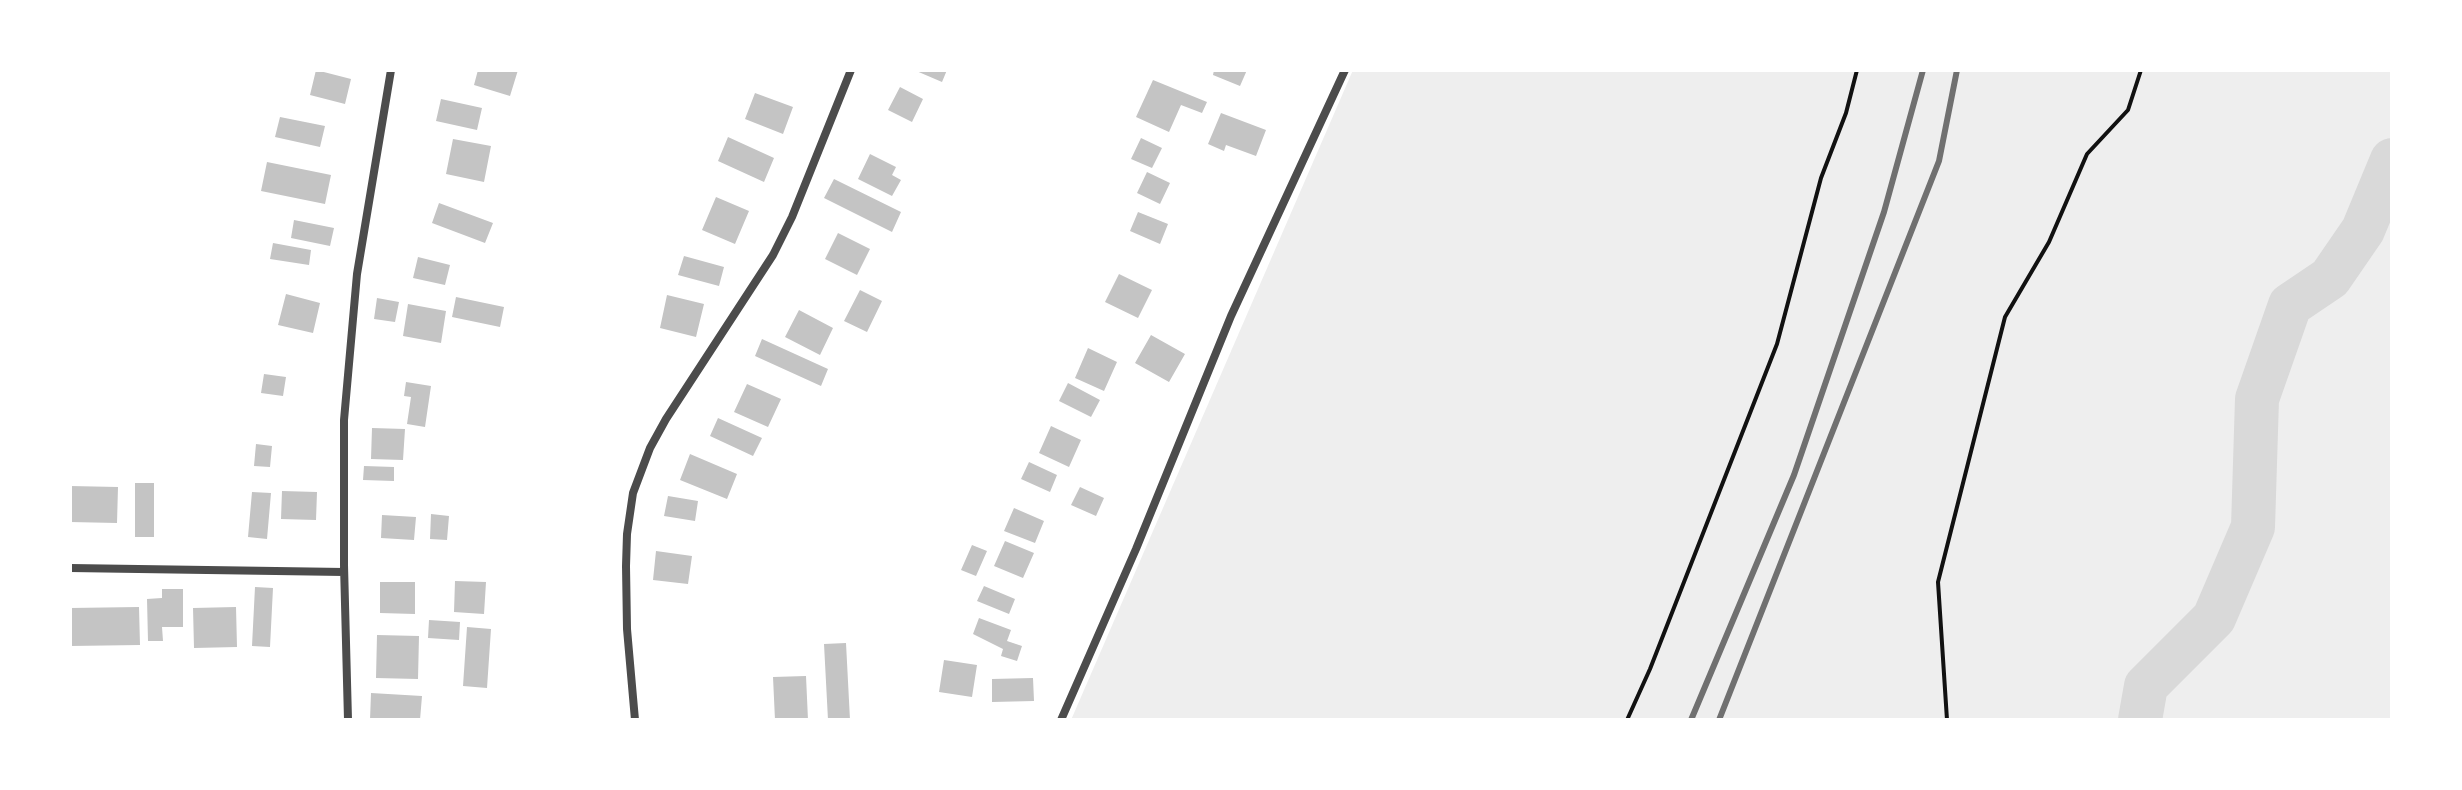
<!DOCTYPE html>
<style>
body{margin:0}
#map{position:relative;width:2462px;height:790px;overflow:hidden;background:#fff;font-family:"Roboto Condensed",sans-serif}
canvas{display:block}
.frame{position:absolute;inset:0;border:72px solid #fff;pointer-events:none}
</style>
<div id="map">
<canvas width="2462" height="790"></canvas>
<div class="frame"></div>
</div>
<script>
const ctx = document.querySelector('canvas').getContext('2d');
ctx.lineJoin = 'round';
function fill(path, color) {
  ctx.fillStyle = color;
  ctx.fill(path, 'evenodd');
}
function poly(rows) {
  const path = new Path2D();
  for (const r of rows) {
    path.moveTo(r[0], r[1]);
    for (let i = 2; i < r.length; i += 2) path.lineTo(r[i], r[i + 1]);
  }
  return path;
}
function strokePath(path, color, width, dash) {
  ctx.strokeStyle = color;
  ctx.lineWidth = width;
  ctx.lineCap = dash ? 'butt' : 'round';
  ctx.setLineDash(dash || []);
  ctx.stroke(path);
}
fill(poly([
 [1353,70,2392,70,2392,720,1071,720]
]), '#eee');
strokePath(poly([
 [2140,720,2146,686,2214,618,2253,527,2257,399,2290,305,2330,278,2363,230,2392,160]
]), '#d9d9d9', 44);
fill(poly([
 [316,70,351,79,345,104,310,95],
 [478,70,518,70,510,96,474,85],
 [914,70,947,70,942,82],
 [1214,70,1247,70,1240,86,1213,75],
 [1153,80,1207,102,1202,113,1181,105,1169,132,1136,117],
 [900,87,923,99,912,122,888,110],
 [755,93,793,107,783,134,745,119],
 [441,99,482,108,477,130,436,121],
 [1221,113,1266,130,1256,156,1226,145,1224,151,1208,144],
 [280,117,325,126,320,147,275,137],
 [728,137,774,158,764,182,718,161],
 [1141,138,1162,148,1152,168,1131,159],
 [453,139,491,146,484,182,446,174],
 [870,154,896,167,892,175,901,180,892,196,858,179],
 [267,162,331,175,325,204,261,191],
 [1147,172,1170,183,1160,204,1137,193],
 [834,179,901,212,892,232,824,198],
 [716,197,749,211,735,244,702,230],
 [439,203,493,223,485,243,432,223],
 [1138,212,1168,224,1160,244,1130,231],
 [294,220,334,228,330,246,291,238],
 [838,233,870,249,857,275,825,259],
 [273,243,311,250,309,265,270,259],
 [684,256,724,267,719,286,678,275],
 [418,257,450,265,445,285,413,278],
 [1119,274,1152,290,1138,318,1105,302],
 [860,290,882,301,867,332,844,321],
 [286,294,320,303,313,333,278,325],
 [667,295,704,304,696,337,660,328],
 [456,297,504,307,500,327,452,317],
 [377,298,399,302,395,322,374,319],
 [408,304,446,311,441,343,403,336],
 [799,310,833,328,820,355,785,337],
 [1151,335,1185,354,1169,382,1135,363],
 [762,339,828,369,821,386,755,356],
 [1088,348,1117,362,1104,391,1075,378],
 [264,374,286,377,283,396,261,393],
 [406,382,431,386,425,427,407,424,411,397,404,396],
 [1068,383,1100,400,1091,417,1059,401],
 [747,384,781,399,768,427,734,412],
 [718,418,762,438,753,456,710,436],
 [1051,426,1081,440,1069,467,1039,453],
 [372,428,405,429,403,460,371,459],
 [256,444,272,446,270,467,254,466],
 [690,454,737,474,727,499,680,480],
 [1029,462,1057,475,1050,492,1021,479],
 [364,466,394,467,394,481,363,480],
 [135,483,154,483,154,537,135,537],
 [70,486,118,487,117,523,70,522],
 [1080,487,1104,498,1096,516,1071,505],
 [282,491,317,492,316,520,281,519],
 [252,492,271,493,267,539,248,537],
 [668,496,698,501,695,521,664,516],
 [1014,508,1044,521,1035,543,1004,531],
 [431,514,449,516,447,540,430,539],
 [382,515,416,517,414,540,381,538],
 [1005,541,1034,553,1023,578,994,566],
 [972,545,987,551,976,576,961,570],
 [656,551,692,556,688,584,653,580],
 [455,581,486,582,484,614,454,612],
 [380,582,415,582,415,614,380,613],
 [984,586,1015,599,1009,614,977,601],
 [255,587,273,588,270,647,252,646],
 [162,589,183,589,183,627,162,627,163,641,148,641,147,599,162,598],
 [139,607,140,645,70,646,70,608],
 [236,607,237,647,194,648,193,608],
 [979,618,1011,630,1007,641,1022,646,1017,661,1001,656,1003,649,973,634],
 [429,620,460,622,459,640,428,638],
 [467,627,491,629,487,688,463,686],
 [377,635,419,636,418,679,376,678],
 [846,643,850,720,828,720,824,644],
 [944,660,977,665,972,697,939,692],
 [806,676,808,720,775,720,773,677],
 [1033,678,1034,701,992,702,992,679],
 [371,693,422,696,420,720,370,720]
]), '#c4c4c4');
strokePath(poly([
 [1627,720,1650,669,1777,344,1821,178,1846,113,1857,70],
 [1947,720,1938,582,2005,317,2049,242,2087,154,2128,110,2141,70]
]), '#111', 4);
strokePath(poly([
 [70,568,344,572],
 [348,720,344,565,344,420,357,274,391,70],
 [635,720,627,629,626,566,627,534,633,493,650,448,666,419,773,255,792,217,851,70],
 [1061,720,1136,549,1231,316,1345,70]
]), '#4c4c4c', 8);
strokePath(poly([
 [1691,720,1794,475,1884,212,1923,70],
 [1719,720,1939,161,1957,70]
]), '#707070', 6);
</script>
